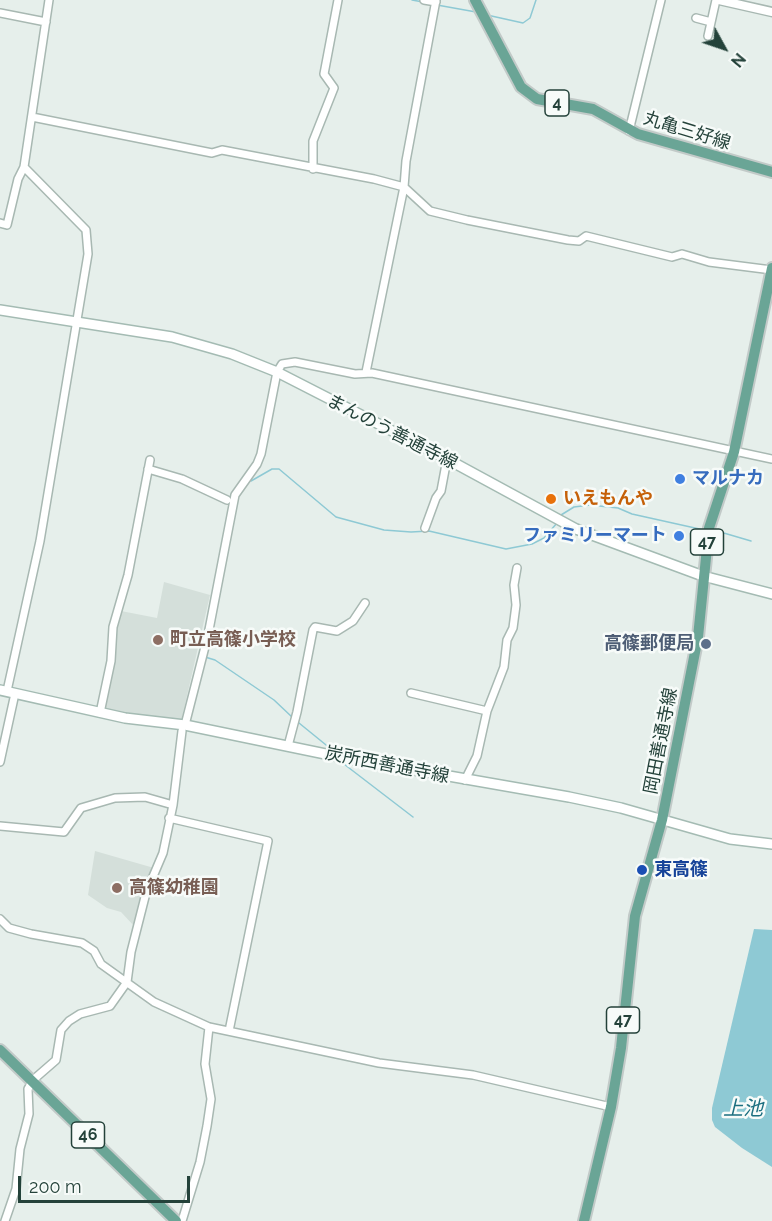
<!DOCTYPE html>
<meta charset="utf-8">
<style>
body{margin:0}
#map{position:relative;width:772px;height:1221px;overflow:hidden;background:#e6efeb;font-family:Raleway,sans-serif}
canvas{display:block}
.north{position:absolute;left:694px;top:18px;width:60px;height:60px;-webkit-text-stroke:4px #f7fbf9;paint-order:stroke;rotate:130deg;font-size:16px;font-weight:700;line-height:24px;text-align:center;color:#24423a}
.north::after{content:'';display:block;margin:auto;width:21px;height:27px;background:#24423a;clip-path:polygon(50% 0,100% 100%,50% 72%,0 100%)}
.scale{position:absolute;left:18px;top:1176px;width:172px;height:27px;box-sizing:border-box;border:3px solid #24423a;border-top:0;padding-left:8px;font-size:18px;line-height:21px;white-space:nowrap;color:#24423a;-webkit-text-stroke:4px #f7fbf9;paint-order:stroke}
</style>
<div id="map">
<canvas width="772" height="1221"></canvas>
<div class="north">N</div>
<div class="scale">200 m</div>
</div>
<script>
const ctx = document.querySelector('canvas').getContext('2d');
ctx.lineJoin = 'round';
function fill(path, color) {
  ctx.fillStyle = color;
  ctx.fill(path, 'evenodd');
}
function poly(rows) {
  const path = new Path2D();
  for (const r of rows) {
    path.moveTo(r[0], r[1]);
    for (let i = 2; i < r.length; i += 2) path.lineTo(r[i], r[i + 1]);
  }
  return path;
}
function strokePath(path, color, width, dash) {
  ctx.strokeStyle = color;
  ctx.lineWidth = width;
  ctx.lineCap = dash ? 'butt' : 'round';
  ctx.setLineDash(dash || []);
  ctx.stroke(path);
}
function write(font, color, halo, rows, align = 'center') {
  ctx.font = font + ' Raleway,"Noto Sans JP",sans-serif';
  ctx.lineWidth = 5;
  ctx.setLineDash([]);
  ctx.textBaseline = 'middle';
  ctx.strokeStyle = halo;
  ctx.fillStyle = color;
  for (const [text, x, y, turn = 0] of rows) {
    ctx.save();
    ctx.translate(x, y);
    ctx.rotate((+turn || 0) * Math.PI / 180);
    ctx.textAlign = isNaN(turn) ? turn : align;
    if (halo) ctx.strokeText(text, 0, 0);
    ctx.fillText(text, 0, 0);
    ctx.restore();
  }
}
fill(poly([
 [164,582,210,595,181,722,102,710,115,627,121,611,157,618],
 [95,851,154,868,139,901,134,926,121,912,107,908,88,895]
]), '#d4dfda');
fill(poly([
 [754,929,772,930,772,1167,742,1148,715,1127,712,1120,712,1108]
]), '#8ec9d4');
strokePath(poly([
 [412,0,423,2],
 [437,5,476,12],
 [487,15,523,23,530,18,536,0],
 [251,481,272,469,279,469,336,517,384,530,411,532,429,531,506,549,532,544,544,538,557,523],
 [561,515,574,507,590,505,618,508,632,514,704,530],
 [717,531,751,541],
 [202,645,218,568],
 [205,657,215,660,274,700,292,717],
 [299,723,331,749],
 [340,761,413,817]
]), '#8ec9d4', 1.5);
const minor = poly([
 [424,0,436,2],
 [0,13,46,22],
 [696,18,711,22],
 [708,36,716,0],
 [32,117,212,153,222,150,374,179,404,187,430,211,467,220,568,240,579,241,586,236,672,257,682,254,709,262,772,270],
 [629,131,661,0],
 [313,169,313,141,334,88,324,74,338,0],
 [0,223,7,225,18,179,24,167,49,0],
 [366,372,404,187,406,161,436,0],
 [148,469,182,479,227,500],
 [425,528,436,498,441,491,447,459],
 [7,691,40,541,88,254,86,230,24,167],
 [411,693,487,711],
 [100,713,111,661,113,627,128,575,150,460],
 [185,725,208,635,235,495,257,464,261,454,277,372,282,364,295,362,355,374,372,373,772,459],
 [288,746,297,712,313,630,315,627,337,631,353,621,365,603],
 [0,762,14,698],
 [465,780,477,756,487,711,504,667,507,640,513,628,516,605,514,585,517,568],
 [169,818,268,841,229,1031],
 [0,826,64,832,81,808,115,798,145,797,173,805],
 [0,919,9,928,31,934,82,943,94,951,101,964,154,1002,209,1027,379,1063,473,1075,611,1107],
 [5,1221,16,1189,20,1149,29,1114,28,1089,33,1080,56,1060,61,1030,69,1021,80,1014,110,1006,127,982,131,952,146,893,163,853,173,805,182,731],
 [182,1221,200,1162,207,1126,211,1099,205,1064,209,1027]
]);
const tertiary = poly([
 [719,0,772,12]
]);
const secondary = poly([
 [0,310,172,337,232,354,277,372,447,459,576,529,703,576,772,594],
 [0,690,125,718,185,725,340,757,569,797,621,808,730,839,772,844]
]);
const primary = poly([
 [475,0,521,87,537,99,593,109,638,134,772,172],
 [0,1050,176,1221],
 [584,1221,611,1107,621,1048,635,916,662,820,698,637,709,528,734,452,772,268]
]);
strokePath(minor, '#a8b8b2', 10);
strokePath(tertiary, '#a8b8b2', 11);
strokePath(secondary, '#a4bbb3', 12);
strokePath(primary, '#c2cac8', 14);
strokePath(minor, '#fff', 7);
strokePath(tertiary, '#fff', 8);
strokePath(secondary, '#fff', 9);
strokePath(primary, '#6aa596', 10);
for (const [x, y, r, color] of [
 [680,479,6,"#3f7fe0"],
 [551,499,6,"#e8710a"],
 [679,536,6,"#3f7fe0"],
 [158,640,6,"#8d6e63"],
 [706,644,6,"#5c6f8a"],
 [642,870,6,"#1a4fb4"],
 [117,888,6,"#8d6e63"]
]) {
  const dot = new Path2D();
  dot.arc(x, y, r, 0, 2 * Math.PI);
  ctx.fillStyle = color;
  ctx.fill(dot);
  strokePath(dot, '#f7fbf9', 2);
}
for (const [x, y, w] of [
 [557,103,24],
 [707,542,33],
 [623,1020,33],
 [88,1135,33]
]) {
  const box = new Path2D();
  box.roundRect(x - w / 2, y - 13, w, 26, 4.5);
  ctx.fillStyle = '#f7fbf9';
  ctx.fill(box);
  strokePath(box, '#24423a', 1.5);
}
write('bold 16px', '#24423a', null, [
 ["4",557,103],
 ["47",707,542],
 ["47",623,1020],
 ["46",88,1135]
]);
write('18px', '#24423a', '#f7fbf9', [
 ["丸亀三好線",687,131,17],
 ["まんのう善通寺線",392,432,27],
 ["岡田善通寺線",661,741,-79],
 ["炭所西善通寺線",387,765,11]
]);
write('bold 18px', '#366cbe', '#f7fbf9', [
 ["マルナカ",692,479],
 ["ファミリーマート",667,536,"right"]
], 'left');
write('bold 18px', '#c56008', '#f7fbf9', [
 ["いえもんや",563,499]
], 'left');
write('bold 18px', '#785e54', '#f7fbf9', [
 ["町立高篠小学校",170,640],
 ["高篠幼稚園",129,888]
], 'left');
write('bold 18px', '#4e5e75', '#f7fbf9', [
 ["高篠郵便局",694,644]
], 'right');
write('bold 18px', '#164399', '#f7fbf9', [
 ["東高篠",654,870]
], 'left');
write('italic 20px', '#1c6f80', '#f7fbf9', [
 ["上池",743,1109]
]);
</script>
